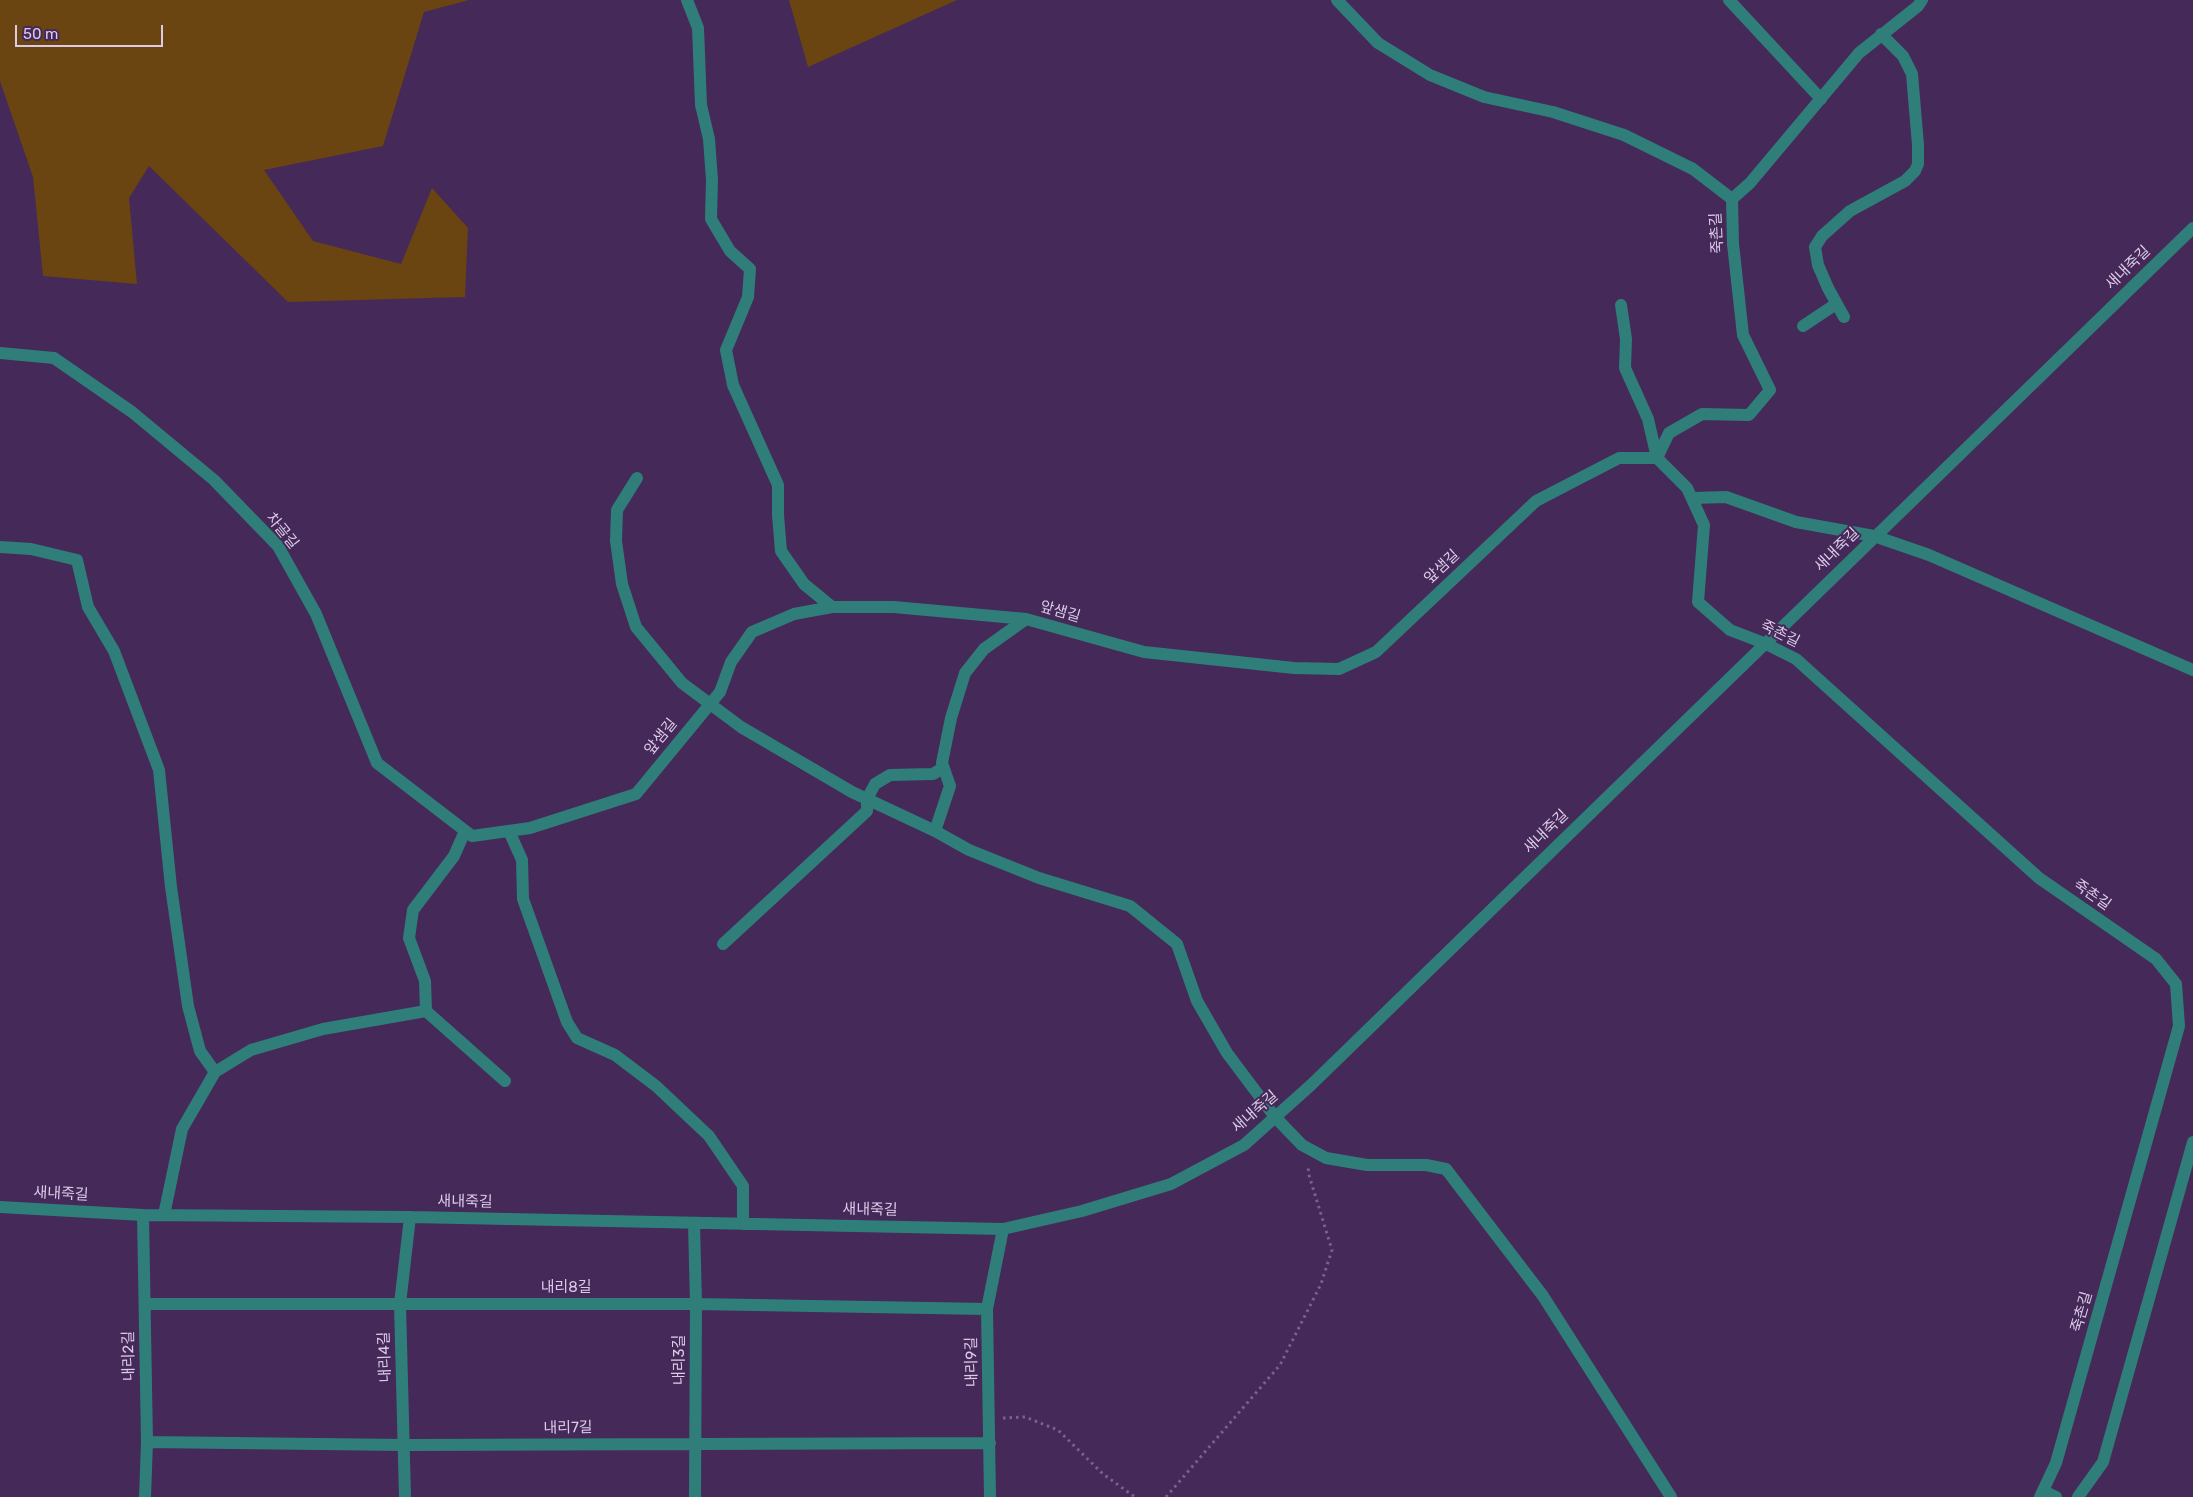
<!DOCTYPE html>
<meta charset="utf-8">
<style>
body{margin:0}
#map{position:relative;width:2193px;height:1497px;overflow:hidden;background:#452958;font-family:Rubik,sans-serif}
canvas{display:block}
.scale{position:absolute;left:15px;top:25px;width:148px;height:22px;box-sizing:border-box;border:2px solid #dbcbe9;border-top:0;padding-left:6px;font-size:15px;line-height:18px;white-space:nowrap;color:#dbcbe9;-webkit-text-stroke:4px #452958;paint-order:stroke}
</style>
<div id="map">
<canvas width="2193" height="1497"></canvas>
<div class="scale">50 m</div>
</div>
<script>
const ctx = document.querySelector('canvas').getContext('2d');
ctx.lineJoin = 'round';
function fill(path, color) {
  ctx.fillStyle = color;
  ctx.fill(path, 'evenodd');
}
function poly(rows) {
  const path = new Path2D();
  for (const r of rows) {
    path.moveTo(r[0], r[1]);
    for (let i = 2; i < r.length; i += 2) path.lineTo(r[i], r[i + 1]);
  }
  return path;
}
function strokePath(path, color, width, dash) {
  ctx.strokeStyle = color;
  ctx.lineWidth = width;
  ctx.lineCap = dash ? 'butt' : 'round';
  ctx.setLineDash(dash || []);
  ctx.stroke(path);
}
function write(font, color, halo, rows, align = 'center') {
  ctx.font = font + ' Rubik,"Noto Sans KR",sans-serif';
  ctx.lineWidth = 4;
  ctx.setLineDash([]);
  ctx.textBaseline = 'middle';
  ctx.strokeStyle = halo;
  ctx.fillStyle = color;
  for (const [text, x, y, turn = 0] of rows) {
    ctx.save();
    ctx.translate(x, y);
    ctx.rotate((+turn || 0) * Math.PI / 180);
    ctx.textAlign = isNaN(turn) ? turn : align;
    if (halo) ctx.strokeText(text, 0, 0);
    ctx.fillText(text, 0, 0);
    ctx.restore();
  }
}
fill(poly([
 [0,0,469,0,424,12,383,146,264,170,313,241,401,264,432,188,468,228,465,297,288,302,149,166,129,198,137,284,43,276,33,177,0,81],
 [789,0,957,0,808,67]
]), '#6a4411');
strokePath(poly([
 [1003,1418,1025,1417,1058,1430,1103,1474,1135,1497],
 [1166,1497,1280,1365,1321,1284,1332,1250,1308,1172,1309,1165]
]), '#7a628b', 3, [2.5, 4]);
strokePath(poly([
 [687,0,698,28,701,105,709,139,712,180,711,219,730,251,750,269,748,297,726,350,733,385,778,485,778,515,781,551,804,584,832,607],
 [1337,0,1378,43,1430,75,1484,97,1553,112,1624,135,1693,169,1732,199],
 [1729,0,1821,99],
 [1621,305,1626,339,1625,368,1648,419,1657,458,1669,433,1702,414,1749,415,1770,390,1743,335,1733,244,1732,199,1750,183,1859,53,1918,6,1922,0],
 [1844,317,1828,288,1818,265,1815,247,1822,236,1850,211,1905,181,1915,171,1918,164,1918,145,1912,74,1903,56,1881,34],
 [1803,326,1836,304],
 [0,353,54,358,132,412,214,480,278,546,316,614,377,763,472,836,530,828,636,794,720,692,731,662,752,632,794,614,832,607,894,607,1026,619,1144,652,1294,668,1339,669,1376,652,1536,501,1619,458,1657,458,1687,488,1704,525,1698,602,1730,630,1764,643,1796,659,2039,878,2156,959,2176,984,2179,1026,2056,1463,2040,1497],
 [637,478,617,510,616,541,622,584,636,627,682,683,741,727,852,792,935,831,969,850,1039,878,1130,906,1177,944,1197,1001,1227,1053,1275,1117,1302,1145,1326,1158,1367,1165,1426,1165,1446,1169,1543,1296,1671,1497],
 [1692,498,1726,497,1796,522,1874,536,1929,555,2193,670],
 [0,547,31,549,77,560,88,607,114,651,159,770,171,887,188,1006,200,1051,215,1072],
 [509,831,522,860,523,899,567,1022,577,1038,615,1055,656,1086,709,1136,743,1186,743,1224],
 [935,831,950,786,942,763,951,718,965,673,984,649,1026,619],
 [723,944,867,811,867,799,875,784,890,775,933,774,943,768],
 [426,1011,425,981,409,938,413,910,454,856,465,831],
 [0,1207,143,1215,410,1217,1003,1229,1082,1211,1171,1184,1244,1145,1311,1085,2193,228],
 [143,1215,147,1442,145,1497],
 [164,1215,182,1129,215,1072,251,1050,323,1029,426,1011,505,1081],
 [694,1223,696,1304,695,1497],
 [145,1304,696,1304,987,1309],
 [147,1442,405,1445,990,1443],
 [2043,1491,2056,1497],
 [405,1497,400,1304,410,1217],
 [990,1497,987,1309,1003,1229],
 [2078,1497,2103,1462,2193,1142]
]), '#307e79', 12);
write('15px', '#dbcbe9', '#452958', [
 ["죽촌길",1717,233,-93],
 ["새내죽길",2128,268,-44],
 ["차골길",282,531,51],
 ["새내죽길",1837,550,-44],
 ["앞샘길",1442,567,-43],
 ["앞샘길",1060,612,16],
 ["죽촌길",1780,634,26],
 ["앞샘길",661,737,-51],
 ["새내죽길",1546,832,-44],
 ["죽촌길",2092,895,35],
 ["새내죽길",1255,1112,-41],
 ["새내죽길",61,1194,3],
 ["새내죽길",465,1202,1],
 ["새내죽길",870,1210,1],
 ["내리8길",566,1288],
 ["죽촌길",2082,1312,-74],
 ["내리2길",129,1356,-91],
 ["내리4길",385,1357,-92],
 ["내리3길",680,1360,-90],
 ["내리9길",972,1362,-91],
 ["내리7길",568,1428,-1]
]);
</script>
